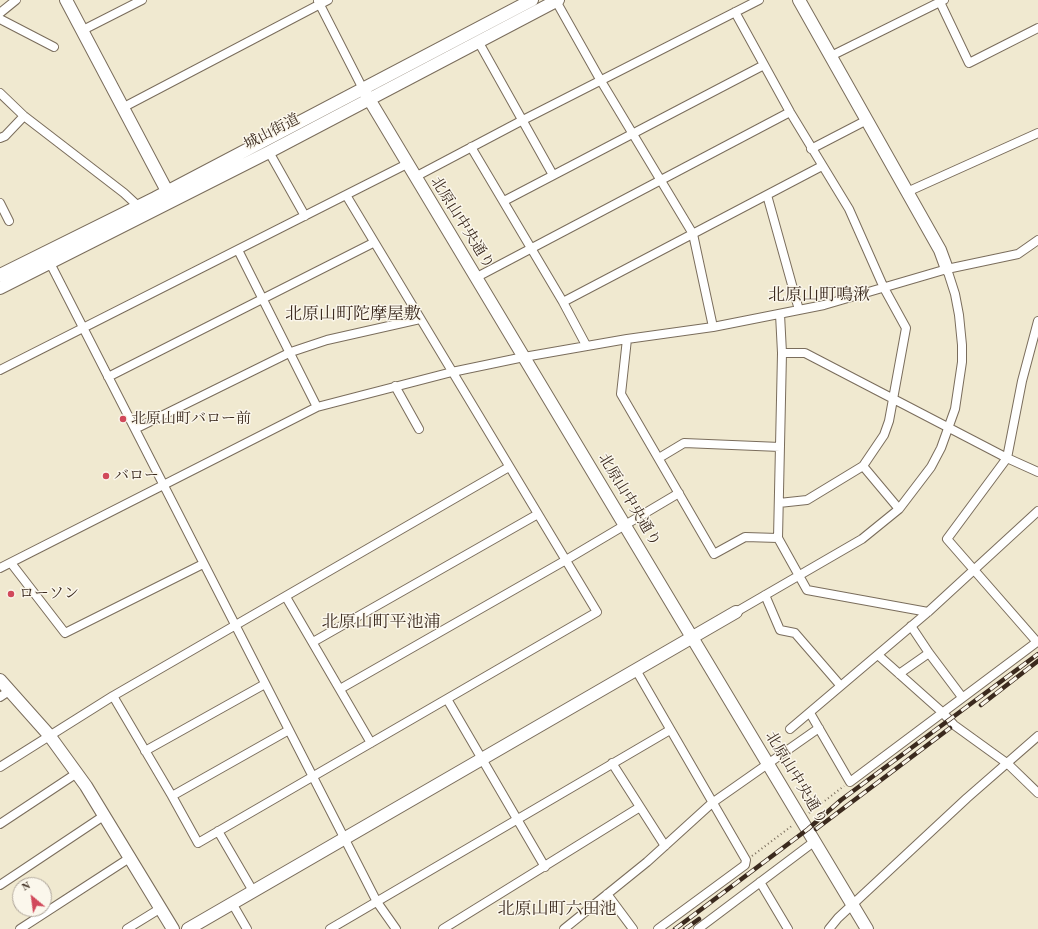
<!DOCTYPE html>
<meta charset="utf-8">
<style>
body{margin:0}
#map{position:relative;width:1038px;height:929px;overflow:hidden;background:#f0e9d0;font-family:"Old Standard TT",serif}
canvas{display:block}
.north{position:absolute;left:12px;top:877px;width:40px;height:40px;box-sizing:border-box;background:#fbf7ec;border:1px solid #aea59a;border-radius:50%;rotate:331deg;font-size:11px;font-weight:700;line-height:16px;text-align:center;color:#3b2a1e}
.north::after{content:'';display:block;margin:auto;width:14px;height:18px;background:#d1495b;clip-path:polygon(50% 0,100% 100%,50% 72%,0 100%)}
</style>
<div id="map">
<canvas width="1038" height="929"></canvas>
<div class="north">N</div>
</div>
<script>
const ctx = document.querySelector('canvas').getContext('2d');
ctx.lineJoin = 'round';
function poly(rows) {
  const path = new Path2D();
  for (const r of rows) {
    path.moveTo(r[0], r[1]);
    for (let i = 2; i < r.length; i += 2) path.lineTo(r[i], r[i + 1]);
  }
  return path;
}
function strokePath(path, color, width, dash) {
  ctx.strokeStyle = color;
  ctx.lineWidth = width;
  ctx.lineCap = dash ? 'butt' : 'round';
  ctx.setLineDash(dash || []);
  ctx.stroke(path);
}
function write(font, color, halo, rows, align = 'center') {
  ctx.font = font + ' "Old Standard TT","Noto Serif JP",serif';
  ctx.lineWidth = 3;
  ctx.setLineDash([]);
  ctx.textBaseline = 'middle';
  ctx.strokeStyle = halo;
  ctx.fillStyle = color;
  for (const [text, x, y, turn = 0] of rows) {
    ctx.save();
    ctx.translate(x, y);
    ctx.rotate((+turn || 0) * Math.PI / 180);
    ctx.textAlign = isNaN(turn) ? turn : align;
    if (halo) ctx.strokeText(text, 0, 0);
    ctx.fillText(text, 0, 0);
    ctx.restore();
  }
}
const street = poly([
 [939,0,969,63,1038,28],
 [318,1,363,89],
 [556,1,601,81,693,234,713,327],
 [735,12,790,112,849,209,884,288,906,328,889,421,884,435,863,466,807,500,779,503],
 [0,13,16,0],
 [0,19,54,47],
 [83,30,142,0],
 [478,41,553,175],
 [831,56,944,0],
 [0,93,24,116,124,193,138,206],
 [124,107,328,0],
 [0,138,5,136,24,116],
 [471,147,563,302,586,345],
 [811,149,867,120],
 [269,152,305,216],
 [415,177,523,120,759,0],
 [907,192,1038,133],
 [767,195,799,310],
 [504,201,764,65],
 [0,203,9,221],
 [238,250,317,407],
 [50,263,377,902,396,929],
 [477,277,790,112],
 [563,302,822,166],
 [627,339,621,394,714,554,745,537,778,538,807,590,928,612],
 [782,353,805,353,1007,458,1038,472],
 [0,370,407,164],
 [108,377,373,243],
 [395,386,419,429],
 [135,429,291,352,327,340,420,319],
 [659,458,684,443,780,447],
 [863,466,899,509],
 [778,538,782,353,780,314],
 [11,563,65,633,203,564],
 [0,568,317,407,452,372,524,357,627,339,713,327,824,305,947,269,1018,254,1038,240],
 [765,595,780,630,795,633,840,685],
 [286,597,371,743],
 [736,612,862,539,899,509,931,467,941,448,955,409,962,362,962,345,959,315,955,294,947,269],
 [911,626,929,653,962,697],
 [313,642,538,514],
 [878,655,942,712,954,725,1008,764,1038,793],
 [636,670,746,860,745,865,658,929],
 [899,674,929,653],
 [340,689,566,560,679,493],
 [113,696,172,796,198,843,597,612,346,195],
 [0,697,9,691],
 [447,699,545,867],
 [810,713,850,782,1037,642,947,539,1007,458,1022,381,1038,321],
 [790,729,928,612,1038,511],
 [145,751,265,684],
 [612,763,665,846],
 [0,767,113,696,509,467],
 [172,796,289,730],
 [0,824,77,773],
 [218,831,253,891],
 [760,882,788,929],
 [0,885,105,815],
 [607,894,633,929],
 [232,903,247,929],
 [20,929,131,857],
 [127,929,161,908],
 [330,929,670,730],
 [443,929,640,807],
 [564,929,647,862,712,803,819,728],
 [698,929,815,841],
 [829,929,838,918,967,798,1038,736]
]);
const secondary = poly([
 [66,0,167,191],
 [799,0,940,250,947,269],
 [363,89,867,929],
 [0,275,155,198,532,0],
 [0,288,269,152,558,0],
 [0,680,49,735,86,786,173,929],
 [188,929,736,612]
]);
strokePath(street, '#7a6d5c', 10);
strokePath(secondary, '#7a6d5c', 14);
strokePath(poly([
 [809,813,844,786],
 [752,856,793,825]
]), '#7a6d5c', 2, [1, 3]);
strokePath(street, '#fff', 8);
strokePath(secondary, '#fff', 12);
const rail = poly([
 [981,705,1038,661],
 [816,829,950,728],
 [675,929,808,829,841,800,1038,654],
 [685,929,699,919]
]);
strokePath(rail, '#3b2a1e', 4.5);
strokePath(rail, '#fbf7ec', 3, [9]);
for (const [x, y, r, color] of [
 [123,419,4,"#d1495b"],
 [106,476,4,"#d1495b"],
 [11,594,4,"#d1495b"]
]) {
  const dot = new Path2D();
  dot.arc(x, y, r, 0, 2 * Math.PI);
  ctx.fillStyle = color;
  ctx.fill(dot);
  strokePath(dot, '#fbf7ec', 1.5);
}
write('15px', '#3b2a1e', '#fbf7ec', [
 ["城山街道",272,132,-27],
 ["北原山中央通り",462,223,58],
 ["北原山中央通り",629,500,59],
 ["北原山中央通り",796,778,59]
]);
write('15px', '#3b2a1e', '#fbf7ec', [
 ["北原山町バロー前",131,419],
 ["バロー",114,476],
 ["ローソン",19,594]
], 'left');
write('17px', '#3b2a1e', '#fbf7ec', [
 ["北原山町鳴湫",819,296],
 ["北原山町陀摩屋敷",353,315],
 ["北原山町平池浦",381,623],
 ["北原山町六田池",557,910]
]);
</script>
